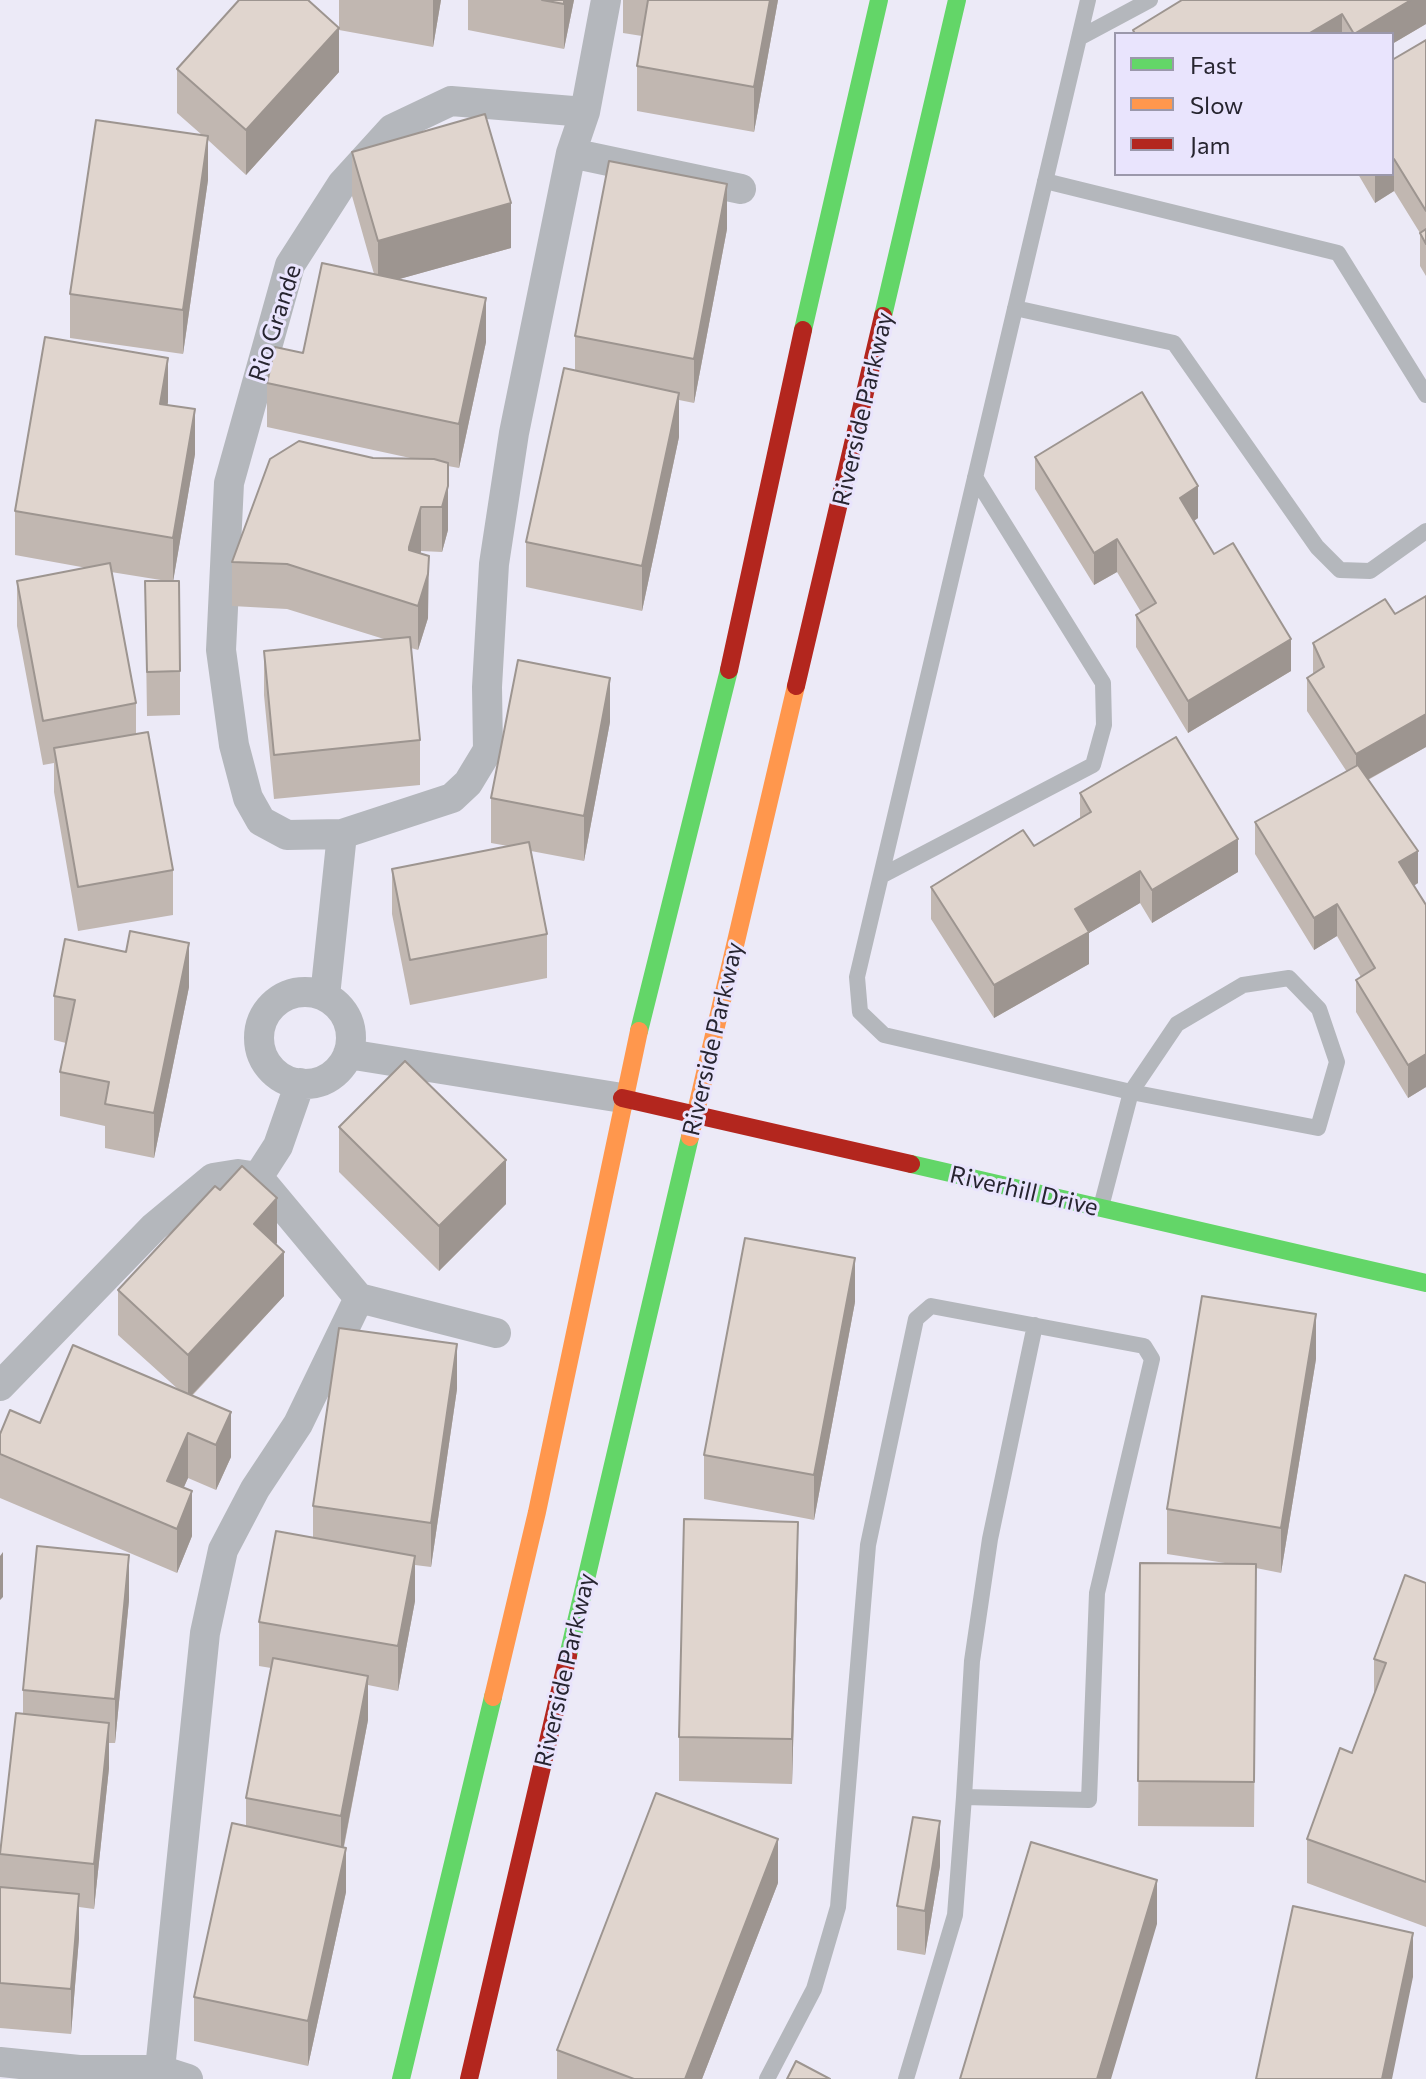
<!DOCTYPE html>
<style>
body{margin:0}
#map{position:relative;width:1426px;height:2079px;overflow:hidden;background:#eceaf7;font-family:Commissioner,sans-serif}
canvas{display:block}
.legend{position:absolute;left:1114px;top:32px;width:280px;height:144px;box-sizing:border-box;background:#e9e4fd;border:2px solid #9b98ab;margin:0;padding:10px 14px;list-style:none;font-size:24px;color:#272530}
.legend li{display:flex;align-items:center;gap:16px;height:40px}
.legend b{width:40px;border:2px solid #9b98ab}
</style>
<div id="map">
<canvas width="1426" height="2079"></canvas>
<ul class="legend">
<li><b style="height:10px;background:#63d668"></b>Fast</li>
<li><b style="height:10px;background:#ff974d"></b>Slow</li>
<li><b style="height:10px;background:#b3261e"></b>Jam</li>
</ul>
</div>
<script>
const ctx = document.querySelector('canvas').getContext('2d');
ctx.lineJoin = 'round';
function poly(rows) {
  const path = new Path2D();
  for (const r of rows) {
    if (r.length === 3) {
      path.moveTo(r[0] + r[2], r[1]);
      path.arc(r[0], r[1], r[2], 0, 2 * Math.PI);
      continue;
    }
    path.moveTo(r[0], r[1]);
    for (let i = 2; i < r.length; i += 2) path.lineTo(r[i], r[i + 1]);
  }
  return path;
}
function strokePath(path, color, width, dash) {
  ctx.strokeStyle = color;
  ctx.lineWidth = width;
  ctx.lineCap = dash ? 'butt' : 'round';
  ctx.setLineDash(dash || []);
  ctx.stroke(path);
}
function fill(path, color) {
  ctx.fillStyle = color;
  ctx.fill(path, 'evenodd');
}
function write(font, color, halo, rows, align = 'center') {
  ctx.font = font + ' Commissioner,sans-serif';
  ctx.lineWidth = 6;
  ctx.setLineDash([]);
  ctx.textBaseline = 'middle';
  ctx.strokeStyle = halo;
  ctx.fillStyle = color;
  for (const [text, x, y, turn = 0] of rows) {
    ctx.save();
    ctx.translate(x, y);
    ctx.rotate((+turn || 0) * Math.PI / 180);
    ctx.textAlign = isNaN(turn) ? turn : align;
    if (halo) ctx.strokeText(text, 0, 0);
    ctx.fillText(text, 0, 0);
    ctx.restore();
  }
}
strokePath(poly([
 [1088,0,857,977,860,1012,884,1035,1131,1092,1318,1128,1337,1062,1319,1009,1289,978,1243,985,1177,1024,1131,1092,1101,1207],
 [1079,38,1150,0],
 [1045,181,1338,253,1426,395],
 [1015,308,1174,343,1317,547,1340,570,1370,571,1426,531],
 [881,876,1093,765,1104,725,1103,683,975,477],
 [964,1797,972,1661,990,1539,1035,1325],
 [767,2079,814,1989,838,1907,868,1545,916,1319,931,1306,1144,1346,1152,1359,1097,1593,1089,1800,964,1797,955,1915,906,2079]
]), '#b4b7bc', 16);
strokePath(poly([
 [585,112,451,101,392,129,342,184,290,265,229,483,221,650,234,745,248,798,261,821,287,835,342,834,452,798,468,783,488,750,487,687,494,564,514,433,571,153,585,112,606,0],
 [571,153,741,189],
 [305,1038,46],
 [325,996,342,834],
 [348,1054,622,1098],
 [300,1083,278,1146,258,1177,359,1298,496,1333],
 [0,1386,154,1227,213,1178,238,1174,258,1177],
 [0,2062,79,2070,160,2070,188,2079],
 [159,2079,205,1633,223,1550,255,1489,298,1424,359,1298]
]), '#b4b7bc', 30);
strokePath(poly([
 [883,316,957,0],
 [803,330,879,0],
 [639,1031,729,670],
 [911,1164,1426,1283],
 [568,1656,690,1137],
 [401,2079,493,1697]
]), '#63d668', 18);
strokePath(poly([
 [690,1137,796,686],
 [493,1697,537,1512,639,1031]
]), '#ff974d', 18);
strokePath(poly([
 [729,670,803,330],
 [796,686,883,316],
 [622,1098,911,1164],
 [469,2079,568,1656]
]), '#b3261e', 18);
fill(poly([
 [339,0,441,0,433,47,339,30,339,72,246,175,208,140,208,180,183,354,70,338,70,294,202,135,177,113,177,69,339,27],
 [468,0,574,0,564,49,468,30],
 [623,0,778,0,754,132,637,111,637,66,642,36,623,33],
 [1426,0,1426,24,1392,44,1392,34,1133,34,1133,30],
 [1426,40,1426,276,1420,266,1420,233,1394,191,1375,203,1358,174,1392,174,1392,60],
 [352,152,511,248,399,279,486,342,459,468,448,466,448,530,442,552,421,551,421,554,428,618,418,650,411,648,420,740,420,785,274,799,264,695,264,651,384,639,287,609,232,606,232,562,373,458,415,459,267,427,267,383,303,353,374,274,352,196],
 [727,229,694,403,679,400,679,437,642,611,526,587,526,542,575,371,575,336],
 [168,402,167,405,195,454,173,581,180,671,180,715,147,716,145,581,167,581,111,572,136,703,136,734,173,870,173,915,78,931,54,792,54,763,43,765,17,626,17,581,87,568,15,555,15,511],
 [1035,457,1198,518,1194,521,1214,554,1291,671,1188,733,1136,647,1136,615,1141,612,1117,572,1094,585,1035,489],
 [1313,643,1426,747,1368,780,1418,883,1414,886,1426,905,1426,1087,1408,1098,1356,1012,1356,980,1361,977,1337,936,1314,950,1255,854,1255,822,1347,772,1307,711,1307,678,1313,674],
 [610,722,584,861,531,851,547,934,547,978,410,1005,392,914,392,869,508,846,491,843,491,798],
 [1080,793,1238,872,1152,923,1140,903,1089,933,1089,964,994,1018,931,919,931,887,1034,846,1080,818],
 [189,987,154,1158,105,1148,105,1126,60,1116,60,1072,66,1043,54,1040,54,996],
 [339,1127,506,1204,439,1271,339,1172],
 [277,1243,276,1244,284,1296,192,1396,231,1457,216,1490,188,1478,183,1488,192,1536,177,1573,0,1498,0,1434,179,1390,118,1335,118,1290],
 [855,1302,814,1520,704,1499,704,1455],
 [1316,1359,1281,1573,1256,1568,1254,1827,1138,1826,1140,1563,1225,1563,1167,1554,1167,1509],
 [457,1389,431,1567,415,1565,415,1601,398,1691,368,1685,368,1720,344,1847,346,1892,308,2066,194,2041,194,1997,246,1826,246,1798,271,1668,259,1666,259,1622,313,1538,313,1506],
 [798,1567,792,1784,679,1781,679,1737],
 [1426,1583,1426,1927,1307,1883,1307,1839,1352,1753,1374,1694,1374,1659],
 [129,1600,115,1743,109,1743,109,1768,94,1909,79,1907,79,1938,71,2034,0,2028,0,1851,23,1714,23,1690],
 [940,1866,925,1955,897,1950,897,1906],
 [778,1883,702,2079,557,2079,557,2050]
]), '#c1b7b1');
fill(poly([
 [433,0,441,0,433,47],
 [564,0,574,0,564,49],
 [770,0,778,0,754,132,754,87],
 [1411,0,1426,0,1426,24,1392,44,1392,34,1354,34],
 [1342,14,1342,34,1308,34],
 [339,28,339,72,246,175,246,130],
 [208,136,208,180,183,354,183,310],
 [1394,159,1394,191,1375,203,1375,174,1392,174,1392,160],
 [727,184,727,229,694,403,694,359],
 [511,203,511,248,378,285,378,241],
 [486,298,486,342,459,468,459,424],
 [168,358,168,402,160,448,160,404],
 [679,393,679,437,642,611,642,566],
 [195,409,195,454,173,582,173,538],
 [448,463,448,530,442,552,442,507],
 [1198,486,1198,518,1180,530,1180,498],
 [421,507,421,551,409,591,409,547],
 [1117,539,1117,572,1094,585,1094,553],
 [429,556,428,618,418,650,418,606],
 [1291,639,1291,671,1188,733,1188,701],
 [610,678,610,722,584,861,584,816],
 [1426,714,1426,747,1356,786,1356,754],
 [1238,839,1238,872,1152,923,1152,890],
 [1418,851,1418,883,1399,894,1399,862],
 [1140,871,1140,903,1089,933,1089,964,994,1018,994,985,1075,909],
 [1337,904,1337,936,1314,950,1314,918],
 [189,943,189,987,154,1158,154,1113],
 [1426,1054,1426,1087,1408,1098,1408,1065],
 [506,1160,506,1204,439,1271,439,1226],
 [277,1198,277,1243,254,1268,254,1224],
 [284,1252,284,1296,188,1399,188,1355],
 [855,1258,855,1302,814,1520,814,1475],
 [1316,1314,1316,1359,1281,1573,1281,1528],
 [457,1344,457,1389,431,1567,431,1523],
 [231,1412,231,1457,216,1490,216,1445],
 [188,1433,188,1478,167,1526,167,1481],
 [192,1491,192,1536,177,1573,177,1529],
 [798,1522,798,1567,792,1784,792,1739],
 [3,1552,3,1597,0,1600,0,1556],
 [129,1555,129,1600,115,1743,115,1699],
 [415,1556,415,1601,398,1691,398,1646],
 [368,1676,368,1720,341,1860,341,1816],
 [109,1723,109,1768,94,1909,94,1864],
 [940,1821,940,1866,925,1955,925,1911],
 [778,1839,778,1883,702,2079,685,2079],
 [346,1848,346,1892,308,2066,308,2021],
 [1157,1880,1157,1924,1111,2079,1097,2079],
 [79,1894,79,1938,71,2034,71,1989],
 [1413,1933,1413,1977,1392,2079,1382,2079]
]), '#9d9590');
const building = poly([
 [239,0,308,0,339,28,246,130,177,69,239,0],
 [542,0,564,0,564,4,542,0],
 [648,0,770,0,754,87,637,66,648,0],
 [1182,0,1411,0,1354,34,1342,14,1308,34,1135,34,1133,30,1182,0],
 [1426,40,1426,211,1394,159,1392,160,1392,60,1426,40],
 [485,114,511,203,378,241,352,152,485,114],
 [96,120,208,136,183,310,70,294,96,120],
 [609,161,727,184,694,359,575,336,609,161],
 [1426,229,1426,244,1420,233,1426,229],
 [322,263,486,298,459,424,267,383,275,347,303,353,322,263],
 [45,337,168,358,160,404,195,409,173,538,15,511,45,337],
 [564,368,679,393,642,566,526,542,564,368],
 [1142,392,1198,486,1180,498,1214,554,1233,543,1291,639,1188,701,1136,615,1156,603,1117,539,1094,553,1035,457,1142,392],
 [299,441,373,458,434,459,448,463,448,486,442,507,421,507,409,547,409,550,429,556,428,574,418,606,287,564,232,562,270,459,299,441],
 [110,563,136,703,43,721,17,581,110,563],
 [145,581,179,581,180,671,147,672,145,581],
 [1426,596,1426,714,1356,754,1307,678,1324,667,1313,643,1385,599,1395,614,1426,596],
 [410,637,420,740,274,755,264,651,410,637],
 [518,660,610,678,584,816,491,798,518,660],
 [148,732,173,870,78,887,54,748,148,732],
 [1176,737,1238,839,1152,890,1140,871,1075,909,1089,932,994,985,931,887,1023,830,1034,846,1091,812,1080,793,1176,737],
 [1358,765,1418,851,1399,862,1426,905,1426,1054,1408,1065,1356,980,1375,968,1337,904,1314,918,1255,822,1358,765],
 [529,842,547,934,410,960,392,869,529,842],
 [130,931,189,943,154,1113,105,1104,109,1082,60,1072,75,1000,54,996,65,939,126,952,130,931],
 [405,1061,506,1160,439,1226,339,1127,405,1061],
 [242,1166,277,1198,254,1224,284,1252,188,1355,118,1290,215,1186,220,1190,242,1166],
 [745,1238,855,1258,814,1475,704,1455,745,1238],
 [1202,1296,1316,1314,1281,1528,1167,1509,1202,1296],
 [339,1328,457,1344,431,1523,313,1506,339,1328],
 [73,1345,231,1412,216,1445,188,1433,167,1481,192,1491,177,1529,0,1454,0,1434,10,1410,40,1423,73,1345],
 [684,1519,798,1522,792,1739,679,1737,684,1519],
 [276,1531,415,1556,398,1646,259,1622,276,1531],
 [37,1546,129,1555,115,1699,23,1690,37,1546],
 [1140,1563,1256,1564,1254,1782,1138,1781,1140,1563],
 [1405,1575,1426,1583,1426,1882,1307,1839,1340,1748,1352,1753,1386,1663,1374,1659,1405,1575],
 [273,1658,368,1676,341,1816,246,1798,273,1658],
 [16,1713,109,1723,94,1864,0,1854,16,1713],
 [656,1793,778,1839,685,2079,634,2079,557,2050,656,1793],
 [913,1817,940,1821,925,1911,897,1906,913,1817],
 [232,1823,346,1848,308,2021,194,1997,232,1823],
 [1031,1842,1157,1880,1097,2079,960,2079,1031,1842],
 [0,1887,79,1894,71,1989,0,1983,0,1887],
 [1293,1906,1413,1933,1382,2079,1256,2079,1293,1906],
 [796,2061,830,2079,787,2079,796,2061]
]);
fill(building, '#e0d5ce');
strokePath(building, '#9d9590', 2);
write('24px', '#272530', '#e9e4fd', [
 ["Rio Grande",275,323,-72],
 ["Riverside Parkway",863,409,-77],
 ["Riverside Parkway",713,1039,-77],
 ["Riverhill Drive",1024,1191,13],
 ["Riverside Parkway",565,1670,-77]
]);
</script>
